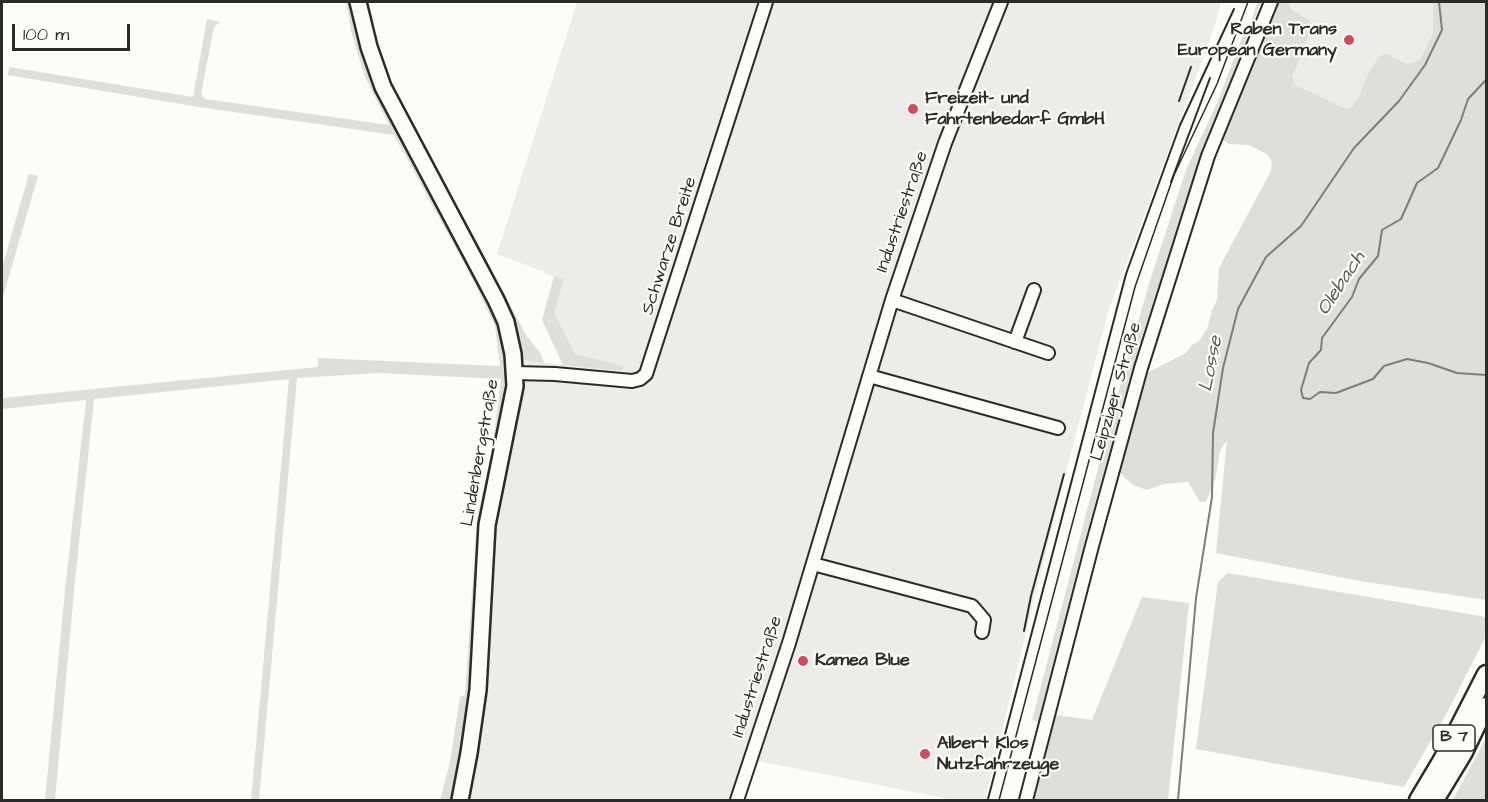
<!DOCTYPE html>
<meta charset="utf-8">
<style>
body{margin:0}
#map{position:relative;width:1488px;height:802px;overflow:hidden;background:#fdfcf7;font-family:"Architects Daughter",sans-serif}
canvas{display:block}
.frame{position:absolute;inset:0;border:3px solid #2b2b2b;pointer-events:none}
.scale{position:absolute;left:12px;top:24px;width:118px;height:27px;box-sizing:border-box;border:3px solid #2b2b2b;border-top:0;padding-left:8px;font-size:18px;line-height:21px;white-space:nowrap;color:#2b2b2b;-webkit-text-stroke:4px #fdfcf7;paint-order:stroke}
</style>
<div id="map">
<canvas width="1488" height="802"></canvas>
<div class="frame"></div>
<div class="scale">100 m</div>
</div>
<script>
const ctx = document.querySelector('canvas').getContext('2d');
ctx.lineJoin = 'round';
function fill(path, color) {
  ctx.fillStyle = color;
  ctx.fill(path, 'evenodd');
}
function poly(rows) {
  const path = new Path2D();
  for (const r of rows) {
    path.moveTo(r[0], r[1]);
    for (let i = 2; i < r.length; i += 2) path.lineTo(r[i], r[i + 1]);
  }
  return path;
}
function strokePath(path, color, width, dash) {
  ctx.strokeStyle = color;
  ctx.lineWidth = width;
  ctx.lineCap = dash ? 'butt' : 'round';
  ctx.setLineDash(dash || []);
  ctx.stroke(path);
}
function write(font, color, halo, rows, align = 'center') {
  ctx.font = font + ' "Architects Daughter",sans-serif';
  ctx.lineWidth = 4.5;
  ctx.setLineDash([]);
  ctx.textBaseline = 'middle';
  ctx.strokeStyle = halo;
  ctx.fillStyle = color;
  for (const [text, x, y, turn = 0] of rows) {
    ctx.save();
    ctx.translate(x, y);
    ctx.rotate((+turn || 0) * Math.PI / 180);
    ctx.textAlign = isNaN(turn) ? turn : align;
    if (halo) ctx.strokeText(text, 0, 0);
    ctx.fillText(text, 0, 0);
    ctx.restore();
  }
}
fill(poly([
 [577,2,1221,2,1216,22,1199,69,1109,309,1060,494,985,800,954,800,747,759,732,800,467,800,484,701,497,515,525,393,522,360,622,371,624,366,575,355,554,313,564,279,546,274,544,272,497,254],
 [1290,2,1433,2,1433,32,1420,61,1408,64,1385,53,1366,78,1359,97,1353,107,1347,109,1297,86,1293,83,1303,16,1291,9]
]), '#edece8');
fill(poly([
 [346,2,368,2,377,46,393,93,475,238,526,335,541,354,544,363,522,360,525,393,497,515,484,701,467,800,440,800,450,762,460,697,465,695,477,517,492,451,501,379,378,373,297,378,259,800,251,800,289,379,94,399,75,581,55,800,45,800,65,590,86,400,2,409,2,398,318,367,318,358,500,366,495,326,471,276,394,135,199,107,8,75,9,67,193,97,207,19,220,22,214,27,201,94,205,99,389,125,365,77,351,31],
 [1257,2,1261,2,1193,179,1139,346,1088,529,1038,722,1032,720,1115,404,1148,287,1186,170,1217,103,1245,30,1251,24],
 [1278,2,1290,2,1291,9,1309,20,1312,26,1293,76,1294,83,1297,86,1347,109,1353,106,1359,97,1366,78,1378,58,1385,53,1407,64,1420,60,1433,32,1433,2,1486,2,1486,600,1360,581,1216,553,1227,440,1220,451,1215,480,1206,502,1200,502,1188,482,1164,484,1147,490,1133,485,1117,470,1145,374,1186,353,1192,345,1198,342,1207,329,1212,310,1217,300,1219,268,1271,171,1272,162,1268,155,1249,145,1228,144,1223,139],
 [29,174,38,176,2,300,2,268],
 [554,276,564,279,554,313,575,354,624,366,622,371,563,365,542,320],
 [1228,573,1486,617,1486,636,1448,711,1404,787,1196,749,1218,582],
 [1142,597,1189,603,1168,800,1034,800,1056,715,1092,720],
 [1486,738,1486,800,1453,800]
]), '#dfdeda');
strokePath(poly([
 [1486,80,1468,99,1461,120,1438,168,1417,183,1401,219,1382,230,1378,256,1359,279,1352,297,1322,338,1321,350,1309,363,1301,390,1303,398,1310,399,1320,392,1336,393,1373,379,1384,366,1407,359,1428,363,1457,373,1486,375],
 [1178,800,1196,598,1212,497,1213,433,1223,368,1238,309,1266,257,1301,226,1354,148,1399,101,1425,65,1442,30,1439,2]
]), '#7e7d7b', 2);
const minor = poly([
 [892,300,1048,353],
 [1015,342,1034,290],
 [515,373,555,374,632,381,640,379,646,374,766,2],
 [869,376,1058,428],
 [813,564,972,606,984,620,982,632],
 [737,800,789,643,892,300,945,143,1001,2],
 [1026,800,1092,546,1141,368,1208,156,1271,2]
]);
const major = poly([
 [358,2,369,47,383,87,496,300,506,322,513,354,515,386,487,525,478,690,469,753,460,800]
]);
const highway = poly([
 [1418,800,1443,758,1486,674],
 [1435,800,1464,752,1486,706]
]);
strokePath(minor, '#2b2b2b', 16);
strokePath(major, '#2b2b2b', 20);
strokePath(highway, '#2b2b2b', 21);
strokePath(minor, '#fdfcf7', 12);
strokePath(major, '#fdfcf7', 15);
strokePath(highway, '#fdfcf7', 16);
strokePath(poly([
 [999,800,1135,287,1174,175,1217,84,1248,2]
]), '#2b2b2b', 1.5);
strokePath(poly([
 [1179,101,1191,67],
 [1171,182,1210,78],
 [1024,631,1031,596,1064,474],
 [988,799,1126,274,1180,125,1234,9]
]), '#2b2b2b', 2);
for (const [x, y, r, color] of [
 [1349,40,6,"#d1495b"],
 [913,109,6,"#d1495b"],
 [803,661,6,"#d1495b"],
 [925,754,6,"#d1495b"]
]) {
  const dot = new Path2D();
  dot.arc(x, y, r, 0, 2 * Math.PI);
  ctx.fillStyle = color;
  ctx.fill(dot);
  strokePath(dot, '#fdfcf7', 2);
}
for (const [x, y, w] of [
 [1454,738,42]
]) {
  const box = new Path2D();
  box.roundRect(x - w / 2, y - 13, w, 26, 4.5);
  ctx.fillStyle = '#fdfcf7';
  ctx.fill(box);
  strokePath(box, '#2b2b2b', 1.5);
}
write('bold 16px', '#2b2b2b', null, [
 ["B 7",1454,738]
]);
write('bold 18px', '#2b2b2b', '#fdfcf7', [
 ["Raben Trans",1337,30,"right"],
 ["European Germany",1337,51,"right"],
 ["Freizeit- und",925,99],
 ["Fahrtenbedarf GmbH",925,120],
 ["Kamea Blue",815,661],
 ["Albert Klos",937,744],
 ["Nutzfahrzeuge",937,765]
], 'left');
write('18px', '#2b2b2b', '#fdfcf7', [
 ["Industriestraße",903,212,-71],
 ["Schwarze Breite",670,246,-72],
 ["Leipziger Straße",1117,392,-74],
 ["Lindenbergstraße",481,453,-80],
 ["Industriestraße",758,677,-72]
]);
write('italic 20px', '#5b5b5a', '#fdfcf7', [
 ["Olebach",1342,284,-57],
 ["Losse",1212,364,-79]
]);
</script>
